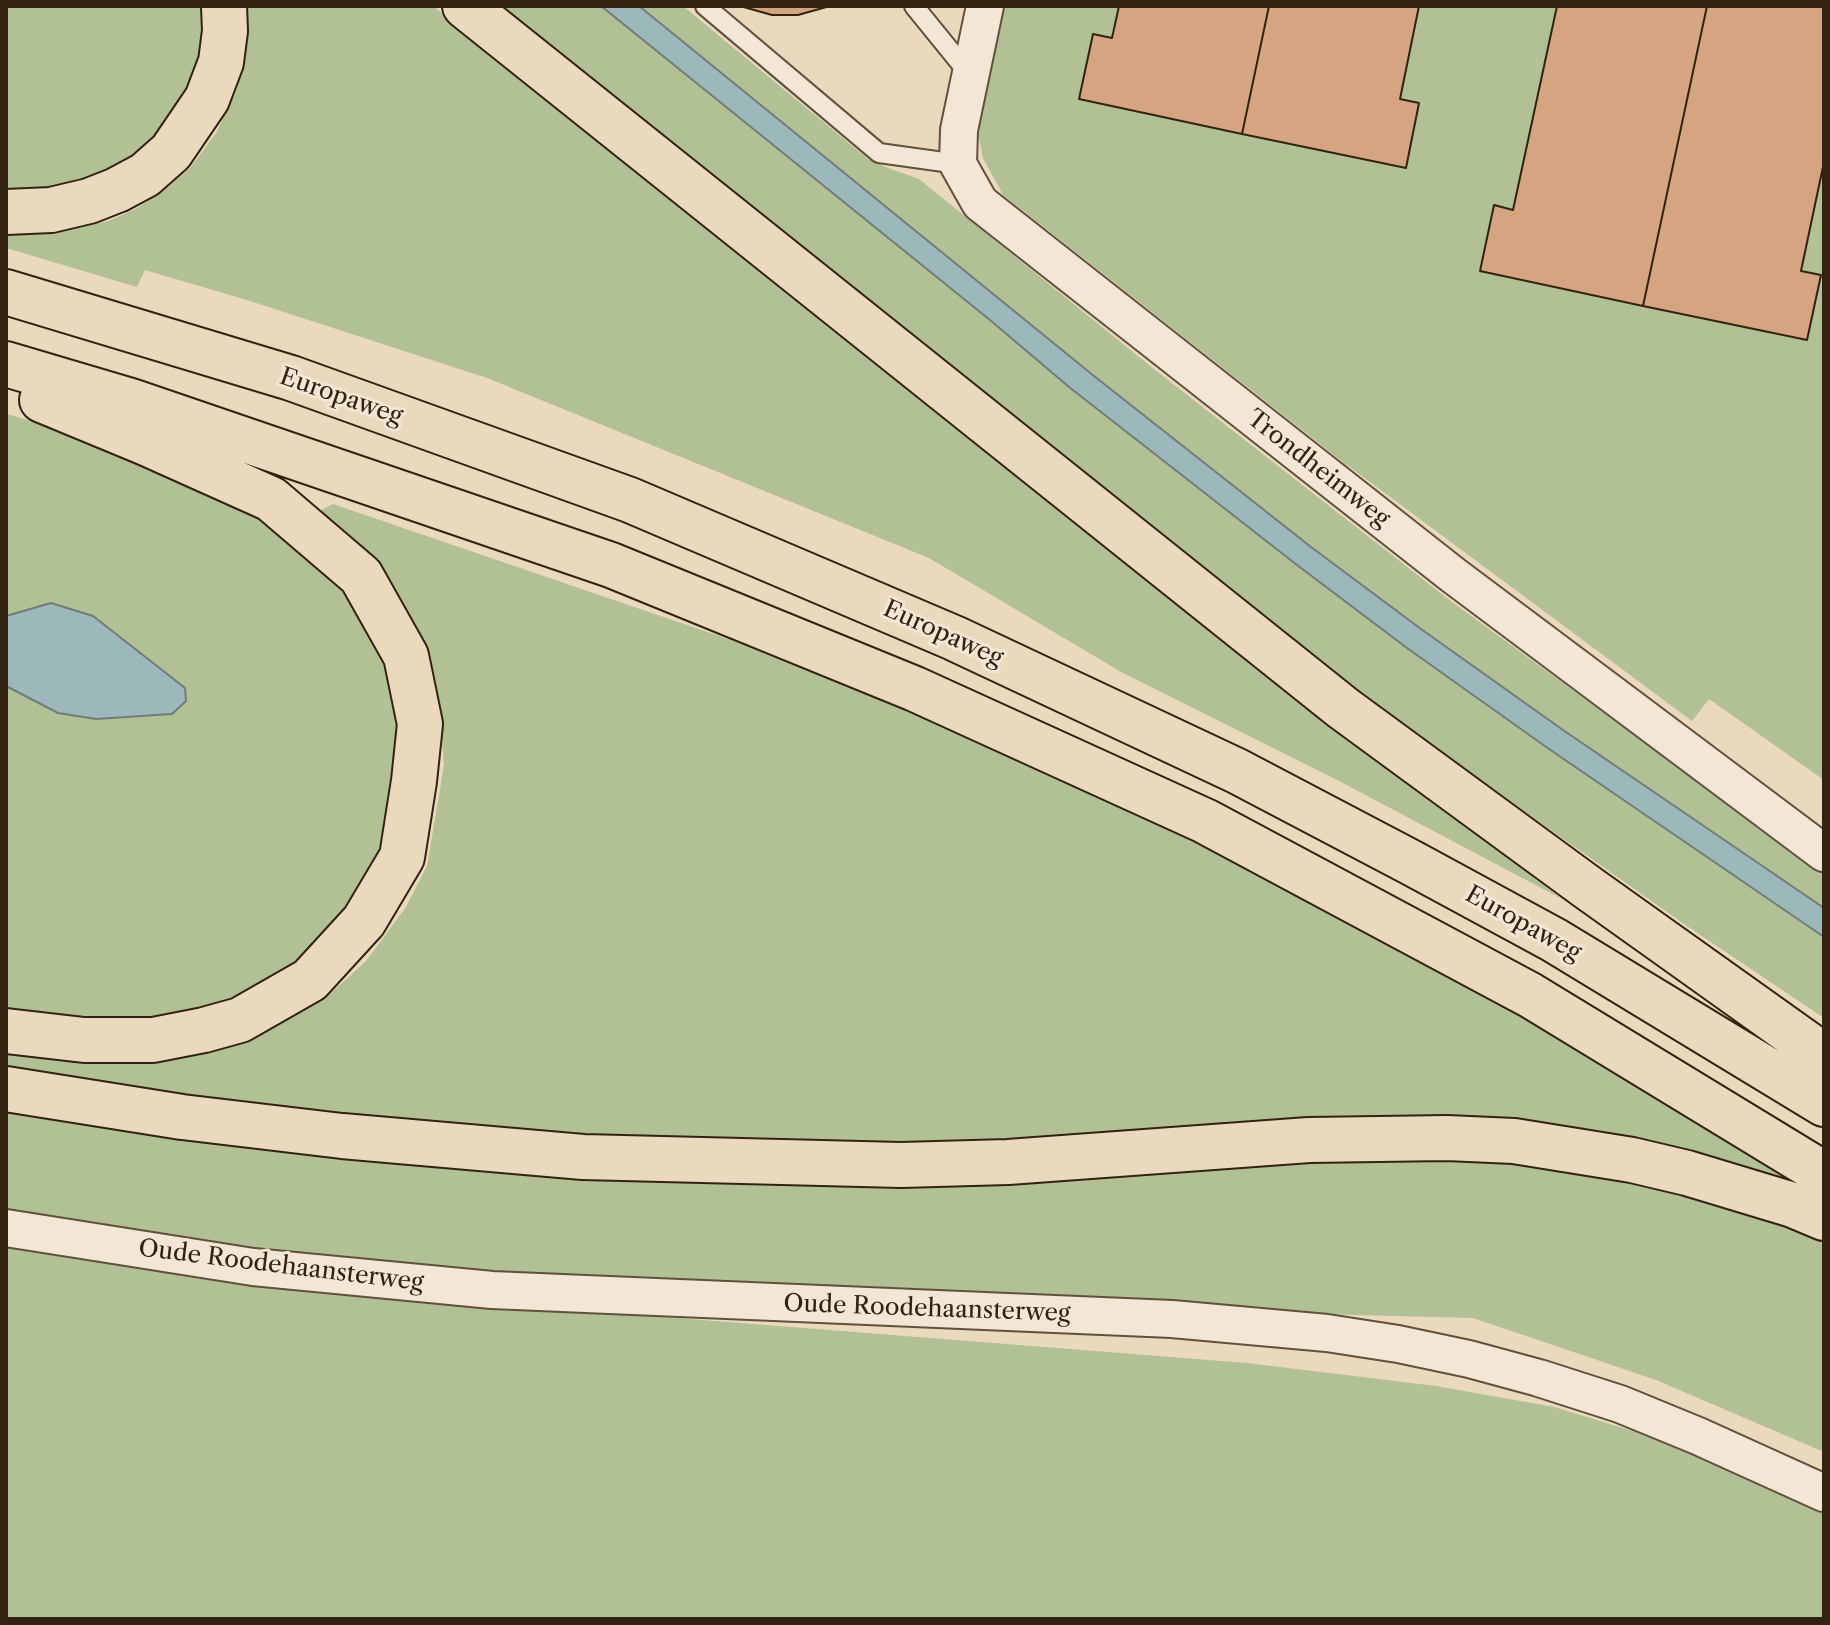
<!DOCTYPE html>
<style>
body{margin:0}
#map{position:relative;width:1830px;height:1625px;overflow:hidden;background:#ebd9bd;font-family:"Libre Caslon Text",serif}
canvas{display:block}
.frame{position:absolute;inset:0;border:8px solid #322311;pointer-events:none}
</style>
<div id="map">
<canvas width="1830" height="1625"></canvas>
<div class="frame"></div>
</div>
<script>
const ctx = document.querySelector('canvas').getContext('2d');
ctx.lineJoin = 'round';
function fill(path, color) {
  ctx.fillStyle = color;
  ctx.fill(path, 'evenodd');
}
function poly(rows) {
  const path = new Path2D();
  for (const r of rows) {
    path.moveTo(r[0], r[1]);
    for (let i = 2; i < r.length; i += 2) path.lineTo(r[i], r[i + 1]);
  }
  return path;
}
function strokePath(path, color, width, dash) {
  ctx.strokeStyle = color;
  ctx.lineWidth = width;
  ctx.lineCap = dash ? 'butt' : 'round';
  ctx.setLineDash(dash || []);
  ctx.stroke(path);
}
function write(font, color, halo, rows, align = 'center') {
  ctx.font = font + ' "Libre Caslon Text",serif';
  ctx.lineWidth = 6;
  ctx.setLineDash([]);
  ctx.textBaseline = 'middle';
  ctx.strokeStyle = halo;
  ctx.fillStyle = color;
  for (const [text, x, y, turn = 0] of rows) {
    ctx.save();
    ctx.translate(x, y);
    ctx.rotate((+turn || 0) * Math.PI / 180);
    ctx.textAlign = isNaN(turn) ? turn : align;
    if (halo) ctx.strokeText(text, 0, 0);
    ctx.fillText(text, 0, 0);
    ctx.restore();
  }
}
fill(poly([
 [6,6,205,6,206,18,197,78,169,130,108,178,6,196],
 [247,6,433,6,1067,517,1560,898,1341,782,1123,673,929,558,487,378,247,300,145,270,137,287,6,248,6,229,53,230,81,227,109,221,135,209,162,192,190,168,216,133,235,94,242,71,245,41],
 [488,6,601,6,990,320,1069,387,1297,565,1407,648,1549,749,1824,937,1824,1018,1684,924,1365,699],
 [639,6,683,6,868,159,888,168,919,179,1154,369,1452,602,1696,780,1824,868,1824,908,1563,730,1421,629,1311,547,1094,376],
 [1001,6,1824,6,1824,780,1709,699,1692,721,1343,462,1003,195,983,158,976,121],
 [6,414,122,445,245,503,332,577,356,611,387,668,397,716,402,763,394,812,369,885,304,960,228,1002,189,1013,108,1023,6,1013,6,686,57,713,184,688,93,616,25,611,6,616],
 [333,504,728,639,950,729,1176,831,1440,968,1640,1081,1824,1194,1713,1164,972,1148,558,1140,6,1074,6,1048,284,1019,329,995,366,961,406,907,427,866,435,819,444,765,439,709,392,588,363,548,319,511],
 [6,1104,113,1123,1301,1156,1492,1155,1701,1194,1824,1239,1824,1452,1656,1380,1473,1318,1160,1310,504,1279,302,1258,6,1217],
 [6,1247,348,1292,1247,1363,1436,1386,1554,1407,1646,1435,1824,1510,1824,1619,6,1619]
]), '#b1c095');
const water = poly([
 [601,6,639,6,1094,376,1311,547,1421,629,1563,730,1824,908,1824,937,1549,749,1407,648,1297,565,1069,387,990,320,601,6],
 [51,603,93,616,185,688,186,701,172,714,96,719,58,713,6,686,6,616,51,603]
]);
fill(water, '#9cb8bb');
strokePath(water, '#727c77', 2);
const building = poly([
 [740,6,830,6,798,15,772,15,740,6],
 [1119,6,1269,6,1242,134,1079,99,1093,34,1112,38,1119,6],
 [1269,6,1419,6,1400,99,1419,103,1406,168,1242,134,1269,6],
 [1557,6,1707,6,1643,306,1480,271,1494,205,1513,210,1557,6],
 [1707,6,1824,6,1824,162,1801,271,1821,275,1807,340,1643,306,1707,6]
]);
fill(building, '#d4a580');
strokePath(building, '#322311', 2);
const lane = poly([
 [705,6,879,153,958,164],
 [914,6,970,75]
]);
const street = poly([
 [985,6,959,130,958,164,980,203,1453,575,1824,853],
 [6,1228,253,1267,492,1290,1172,1319,1327,1333,1398,1344,1469,1359,1539,1378,1620,1404,1698,1436,1824,1493]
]);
const highway = poly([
 [465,6,1343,708,1587,887,1824,1056],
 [6,212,51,210,89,201,117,190,145,175,171,152,207,99,221,62,225,31,224,6],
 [6,292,291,378,630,500,954,638,1237,771,1412,863,1554,940,1824,1104],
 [6,364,131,401,611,565,915,689,1205,821,1530,995,1824,1174],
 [6,1031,84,1040,153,1040,204,1030,240,1020,310,980,364,921,402,857,414,781,420,724,406,656,361,576,271,499,146,443,42,400],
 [6,1089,182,1117,342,1136,583,1157,901,1165,1008,1162,1309,1140,1447,1138,1514,1141,1632,1160,1687,1173,1793,1205,1824,1218]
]);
strokePath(lane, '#60503c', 22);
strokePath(street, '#60503c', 40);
strokePath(highway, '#322311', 48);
strokePath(lane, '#f2e6d4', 18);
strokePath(street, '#f2e6d4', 36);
strokePath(highway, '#ebd9bd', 44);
write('24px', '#322311', '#f2e6d4', [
 ["Europaweg",341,397,19],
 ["Trondheimweg",1318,469,38],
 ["Europaweg",943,634,24],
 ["Europaweg",1523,924,29],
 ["Oude Roodehaansterweg",281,1266,7],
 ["Oude Roodehaansterweg",927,1309,2]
]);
</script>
